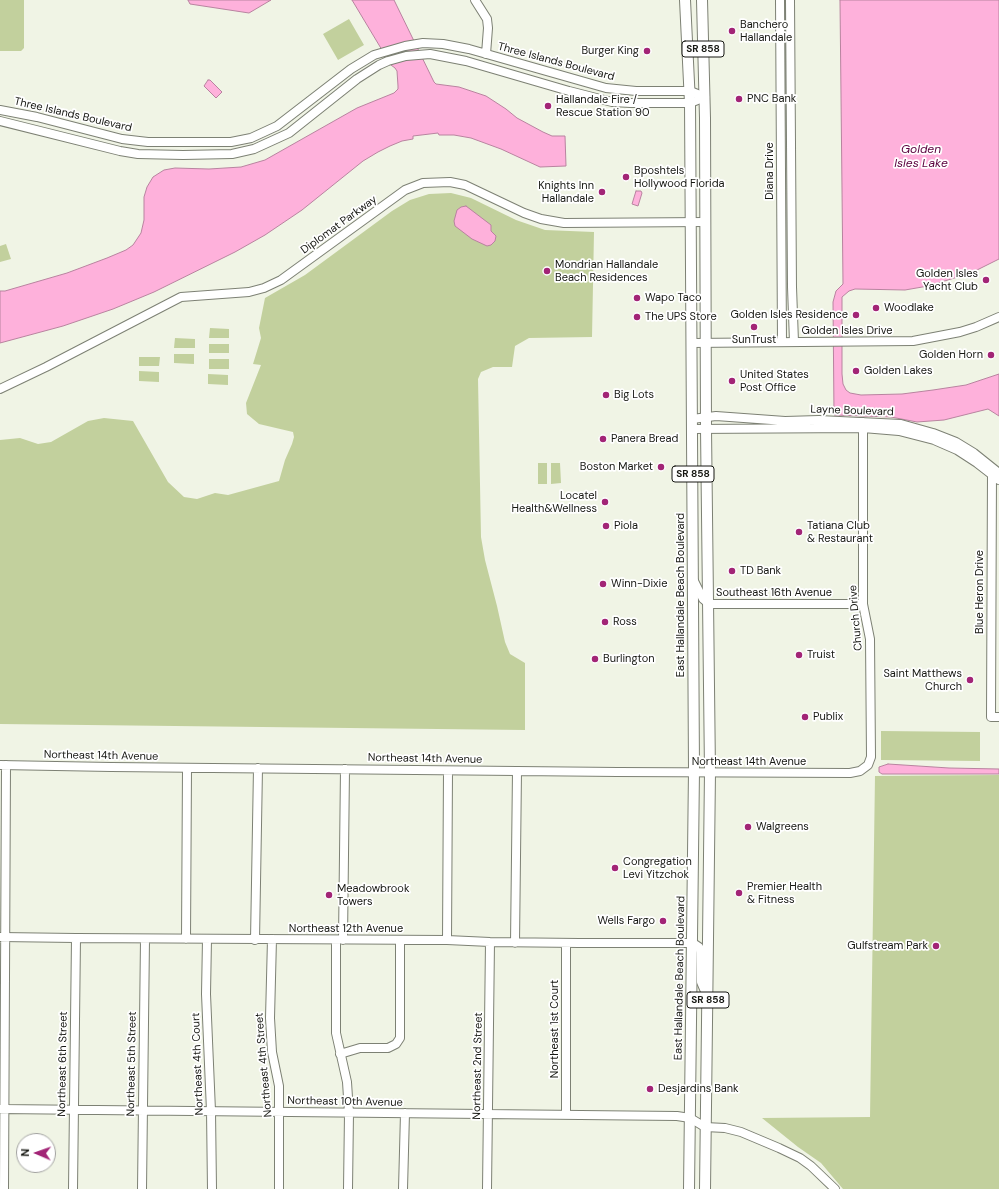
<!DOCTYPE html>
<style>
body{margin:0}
#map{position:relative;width:999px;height:1189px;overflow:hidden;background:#f0f4e5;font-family:"DM Sans",sans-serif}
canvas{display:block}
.north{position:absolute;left:16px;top:1133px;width:40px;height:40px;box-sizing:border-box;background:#fff;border:1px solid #a2a2a0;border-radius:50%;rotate:272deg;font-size:11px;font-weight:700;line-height:16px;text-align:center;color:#161712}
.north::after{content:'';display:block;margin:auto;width:14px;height:18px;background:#a22476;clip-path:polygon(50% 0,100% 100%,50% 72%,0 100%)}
</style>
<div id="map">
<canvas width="999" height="1189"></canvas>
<div class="north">N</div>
</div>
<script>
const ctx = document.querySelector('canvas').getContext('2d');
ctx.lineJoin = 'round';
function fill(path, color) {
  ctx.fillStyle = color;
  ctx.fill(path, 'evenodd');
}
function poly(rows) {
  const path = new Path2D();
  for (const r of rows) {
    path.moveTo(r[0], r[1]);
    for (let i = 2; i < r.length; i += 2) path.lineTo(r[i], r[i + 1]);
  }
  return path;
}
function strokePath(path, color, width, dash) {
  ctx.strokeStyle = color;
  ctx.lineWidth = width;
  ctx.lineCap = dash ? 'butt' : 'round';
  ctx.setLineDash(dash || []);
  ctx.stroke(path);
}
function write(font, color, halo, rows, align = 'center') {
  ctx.font = font + ' "DM Sans",sans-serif';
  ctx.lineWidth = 3.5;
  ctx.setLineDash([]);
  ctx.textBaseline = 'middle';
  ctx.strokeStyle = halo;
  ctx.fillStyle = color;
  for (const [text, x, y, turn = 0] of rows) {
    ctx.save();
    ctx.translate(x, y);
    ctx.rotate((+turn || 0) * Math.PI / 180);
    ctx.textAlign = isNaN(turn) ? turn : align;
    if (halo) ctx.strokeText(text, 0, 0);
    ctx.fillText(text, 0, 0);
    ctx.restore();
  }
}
fill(poly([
 [0,0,24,0,24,48,21,51,0,51],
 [349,19,364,45,338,60,323,34],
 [451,193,471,198,516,220,545,230,594,232,592,337,529,338,515,346,512,367,493,367,481,372,478,379,481,537,485,560,497,606,505,642,510,654,525,663,525,730,0,724,0,440,20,438,38,444,51,442,88,421,104,418,133,421,168,482,184,497,197,499,215,493,228,495,279,481,285,460,292,444,294,437,293,432,259,424,247,414,246,403,261,365,253,364,261,338,259,328,265,298,305,275,392,211,410,200,429,194],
 [6,244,11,259,0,262,0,246],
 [210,328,229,329,229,338,209,338],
 [175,338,195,339,195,348,174,348],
 [209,344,229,344,229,353,209,353],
 [174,354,194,354,194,364,174,363],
 [139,357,160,357,159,366,139,366],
 [209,359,229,359,229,369,209,369],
 [139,371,159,372,159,382,139,381],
 [208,374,228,375,228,385,208,384],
 [538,463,547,463,547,484,538,484],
 [551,463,560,463,561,483,551,484],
 [881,731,980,732,980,761,881,760],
 [999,775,999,1189,843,1189,821,1163,798,1147,762,1118,870,1117,875,776]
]), '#c2d09d');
const water = poly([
 [188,0,271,0,249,13,190,4,188,0],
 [352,0,394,0,434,82,436,84,459,87,486,96,506,109,517,118,543,132,552,136,565,136,566,166,540,167,501,149,471,138,454,135,439,135,438,133,413,136,413,139,402,141,390,146,378,152,363,161,302,210,265,235,235,252,154,292,113,309,63,326,0,343,0,291,5,291,67,273,107,258,126,250,133,245,141,233,144,220,144,197,147,187,153,177,164,170,175,168,209,169,241,167,265,160,357,108,394,93,398,89,398,86,397,71,395,68,391,65,352,0],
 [840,0,999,0,999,259,971,273,928,286,905,290,855,289,849,291,842,297,842,374,843,384,846,390,850,393,861,395,902,394,933,390,966,385,999,374,999,416,988,409,944,420,917,422,891,417,834,415,833,302,836,291,843,284,840,0],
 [208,80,210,80,222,92,216,98,204,86,208,80],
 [636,191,641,191,642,193,638,206,632,204,636,191],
 [466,206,491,225,491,231,496,236,495,241,491,245,487,246,472,239,455,226,454,221,457,210,461,207,466,206],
 [888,764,949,768,999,769,999,774,882,774,879,772,879,767,888,764]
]);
fill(water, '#feb1db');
strokePath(water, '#b8839f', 1);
const minor = poly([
 [475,0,487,19,488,28,486,54],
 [780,0,782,342],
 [790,0,792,287,794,342],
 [0,110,37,117,122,139,148,142,231,142,251,138,277,126,351,69,374,55,405,46,423,43,443,44,469,49,606,88,636,91,690,91,705,97],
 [0,121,120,151,138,154,183,155,232,154,254,149,289,133,357,79,379,65,388,61,406,56,430,54,466,61,569,91,612,102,631,103,690,103,705,97],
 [691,343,913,341,960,332,976,327,999,317],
 [0,389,46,367,181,297,249,292,264,288,281,280,405,190,423,183,450,182,465,185,524,213,541,219,564,223,706,222],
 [692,419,716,416,785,421,819,420,901,424,933,433,956,442,974,453,999,473],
 [692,429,863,428,899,431,934,440,957,450,977,463,999,480],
 [992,472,991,717,999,717],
 [694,581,703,599,709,604,863,604],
 [0,765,111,767,618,772,850,773,860,771,868,765,871,757,870,639,863,604,863,422],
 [0,937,76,938,447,940,490,942,579,943,693,943,699,947,701,952,701,982,707,996],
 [186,939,187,768],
 [207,939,206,994,211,1111,212,1189],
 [272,939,270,1018,272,1052,279,1086,279,1189],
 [255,940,258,768],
 [336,940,336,1033,347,1082,349,1113,348,1189],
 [343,940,345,769],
 [447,940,448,771],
 [515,943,517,771],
 [340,1054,360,1048,388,1048,396,1044,400,1038,400,940],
 [0,1109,677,1116,690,1118,705,1127,725,1128,741,1132,779,1148,800,1158,811,1166,835,1189],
 [566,1115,566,943],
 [4,1189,6,765],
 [73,1189,76,938],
 [142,1189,145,939],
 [403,1189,405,1113],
 [487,1189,490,942]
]);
const major = poly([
 [685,0,690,103,694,770,689,1189],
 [702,0,705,118,706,429,710,772,705,1189]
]);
strokePath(minor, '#7d8174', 10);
strokePath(major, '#7d8174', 12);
strokePath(minor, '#fff', 8);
strokePath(major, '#fff', 10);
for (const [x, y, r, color] of [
 [732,31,4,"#a22476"],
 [647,51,4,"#a22476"],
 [739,99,4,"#a22476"],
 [548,106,4,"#a22476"],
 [626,177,4,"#a22476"],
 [602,192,4,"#a22476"],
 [547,271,4,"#a22476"],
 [986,280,4,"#a22476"],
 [637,298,4,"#a22476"],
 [876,308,4,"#a22476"],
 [856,315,4,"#a22476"],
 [637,317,4,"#a22476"],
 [754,327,4,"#a22476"],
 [991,355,4,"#a22476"],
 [856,371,4,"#a22476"],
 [732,381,4,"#a22476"],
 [606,395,4,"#a22476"],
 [603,439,4,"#a22476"],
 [661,467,4,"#a22476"],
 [605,502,4,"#a22476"],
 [606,526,4,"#a22476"],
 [799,532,4,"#a22476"],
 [732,571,4,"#a22476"],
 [603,584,4,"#a22476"],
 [605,622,4,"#a22476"],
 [799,655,4,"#a22476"],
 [595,659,4,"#a22476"],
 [970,680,4,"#a22476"],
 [805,717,4,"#a22476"],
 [748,827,4,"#a22476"],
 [615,868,4,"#a22476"],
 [739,893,4,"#a22476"],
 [329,895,4,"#a22476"],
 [663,921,4,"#a22476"],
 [936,946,4,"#a22476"],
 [650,1089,4,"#a22476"]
]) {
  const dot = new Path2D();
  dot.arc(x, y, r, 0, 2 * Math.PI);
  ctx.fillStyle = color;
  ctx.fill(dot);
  strokePath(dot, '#fff', 1.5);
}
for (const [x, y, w] of [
 [703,49,42],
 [693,474,42],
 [708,1000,42]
]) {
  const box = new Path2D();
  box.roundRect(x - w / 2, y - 8, w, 16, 3);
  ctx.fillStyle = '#fff';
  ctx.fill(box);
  strokePath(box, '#161712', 1);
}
write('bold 10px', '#161712', null, [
 ["SR 858",703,49],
 ["SR 858",693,474],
 ["SR 858",708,1000]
]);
write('11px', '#161712', '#fff', [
 ["Banchero",740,25],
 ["Hallandale",740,38],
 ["Burger King",639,51,"right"],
 ["PNC Bank",747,99],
 ["Hallandale Fire /",556,100],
 ["Rescue Station 90",556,113],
 ["Bposhtels",634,171],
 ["Hollywood Florida",634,184],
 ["Knights Inn",594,186,"right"],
 ["Hallandale",594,199,"right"],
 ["Mondrian Hallandale",555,265],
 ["Beach Residences",555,278],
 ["Golden Isles",978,274,"right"],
 ["Yacht Club",978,287,"right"],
 ["Wapo Taco",645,298],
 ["Woodlake",884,308],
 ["Golden Isles Residence",848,315,"right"],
 ["The UPS Store",645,317],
 ["SunTrust",754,340,"center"],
 ["Golden Horn",983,355,"right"],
 ["Golden Lakes",864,371],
 ["United States",740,375],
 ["Post Office",740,388],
 ["Big Lots",614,395],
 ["Panera Bread",611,439],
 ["Boston Market",653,467,"right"],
 ["Locatel",597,496,"right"],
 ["Health&Wellness",597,509,"right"],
 ["Piola",614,526],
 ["Tatiana Club",807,526],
 ["& Restaurant",807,539],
 ["TD Bank",740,571],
 ["Winn-Dixie",611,584],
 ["Ross",613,622],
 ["Truist",807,655],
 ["Burlington",603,659],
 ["Saint Matthews",962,674,"right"],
 ["Church",962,687,"right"],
 ["Publix",813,717],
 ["Walgreens",756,827],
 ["Congregation",623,862],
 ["Levi Yitzchok",623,875],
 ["Premier Health",747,887],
 ["& Fitness",747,900],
 ["Meadowbrook",337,889],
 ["Towers",337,902],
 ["Wells Fargo",655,921,"right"],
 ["Gulfstream Park",928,946,"right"],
 ["Desjardins Bank",658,1089]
], 'left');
write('11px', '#161712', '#fff', [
 ["Three Islands Boulevard",556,62,15],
 ["Three Islands Boulevard",73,115,13],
 ["Diana Drive",770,171,-90],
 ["Diplomat Parkway",339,225,-36],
 ["Golden Isles Drive",847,331],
 ["Layne Boulevard",852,411,2],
 ["Blue Heron Drive",980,592,-90],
 ["Southeast 16th Avenue",774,593],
 ["East Hallandale Beach Boulevard",681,595,-90],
 ["Church Drive",856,618,-95],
 ["Northeast 14th Avenue",101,756,1],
 ["Northeast 14th Avenue",425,759,1],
 ["Northeast 14th Avenue",749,762],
 ["Northeast 12th Avenue",346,929],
 ["East Hallandale Beach Boulevard",680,978,-89],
 ["Northeast 1st Court",555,1029,-90],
 ["Northeast 6th Street",63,1064,-89],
 ["Northeast 5th Street",132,1064,-89],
 ["Northeast 4th Court",198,1064,-92],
 ["Northeast 4th Street",264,1065,-95],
 ["Northeast 2nd Street",478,1066,-89],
 ["Northeast 10th Avenue",345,1102,1]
]);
write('italic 12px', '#59003d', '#fff', [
 ["Golden",921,150],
 ["Isles Lake",921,164]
]);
</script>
